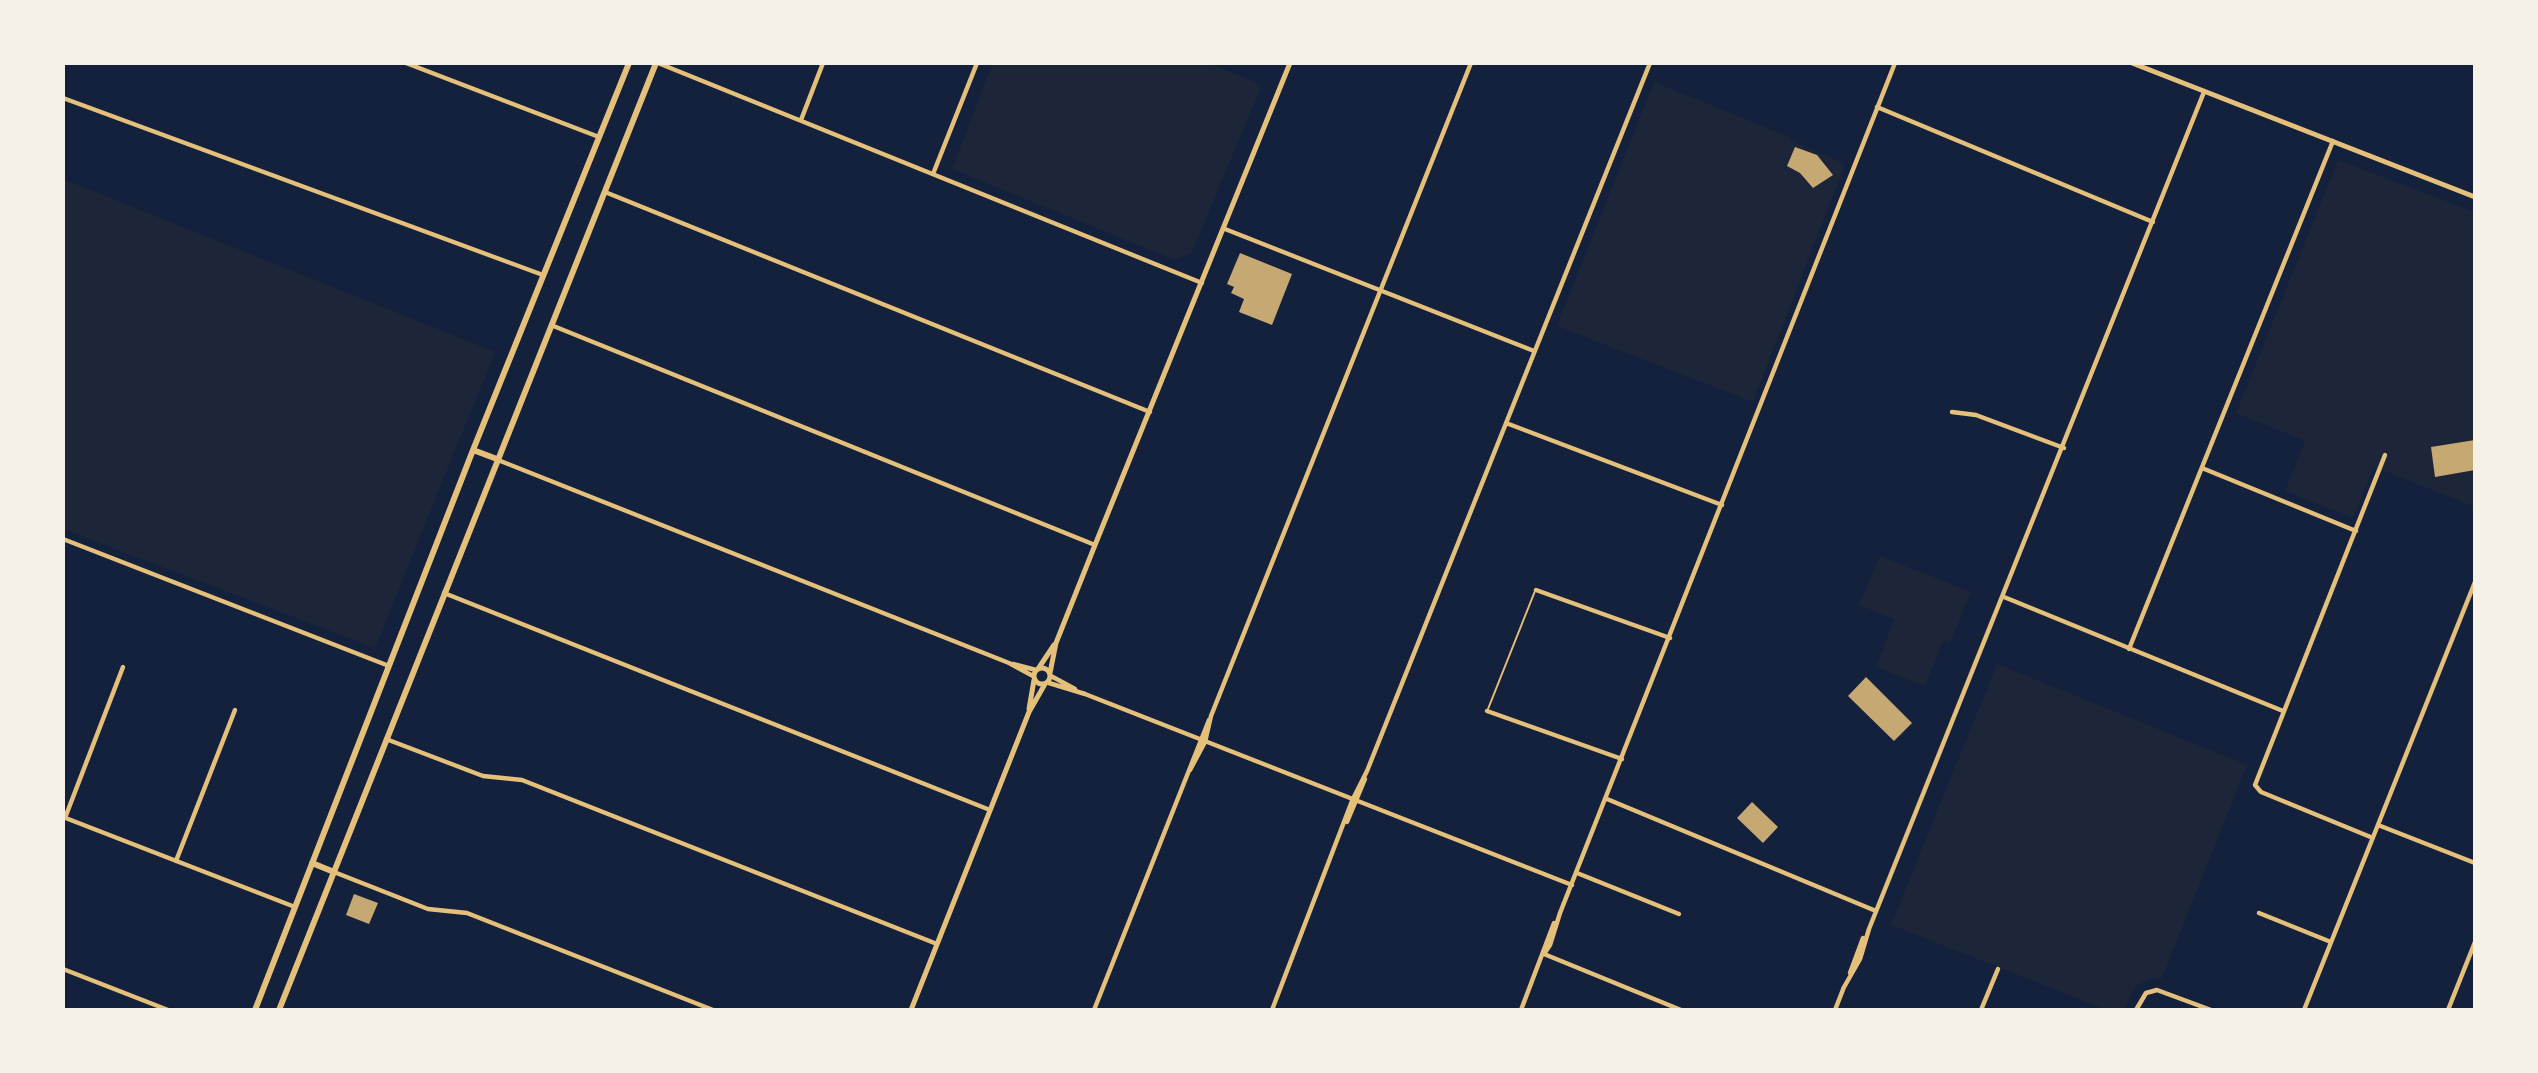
<!DOCTYPE html>
<style>
body{margin:0}
#map{position:relative;width:2538px;height:1073px;overflow:hidden;background:#14213d;font-family:Overpass,sans-serif}
canvas{display:block}
.frame{position:absolute;inset:0;border:65px solid #f6f1e7;pointer-events:none}
</style>
<div id="map">
<canvas width="2538" height="1073"></canvas>
<div class="frame"></div>
</div>
<script>
const ctx = document.querySelector('canvas').getContext('2d');
ctx.lineJoin = 'round';
function fill(path, color) {
  ctx.fillStyle = color;
  ctx.fill(path, 'evenodd');
}
function poly(rows) {
  const path = new Path2D();
  for (const r of rows) {
    if (r.length === 3) {
      path.moveTo(r[0] + r[2], r[1]);
      path.arc(r[0], r[1], r[2], 0, 2 * Math.PI);
      continue;
    }
    path.moveTo(r[0], r[1]);
    for (let i = 2; i < r.length; i += 2) path.lineTo(r[i], r[i + 1]);
  }
  return path;
}
function strokePath(path, color, width, dash) {
  ctx.strokeStyle = color;
  ctx.lineWidth = width;
  ctx.lineCap = dash ? 'butt' : 'round';
  ctx.setLineDash(dash || []);
  ctx.stroke(path);
}
fill(poly([
 [993,63,1208,63,1262,85,1191,254,1175,260,952,169],
 [1654,82,1789,137,1789,140,1845,164,1753,402,1557,326],
 [2338,160,2475,212,2475,507,2374,467,2353,518,2285,491,2305,441,2236,413],
 [63,179,495,352,375,648,63,529],
 [1880,556,1971,592,1950,643,1943,641,1925,686,1876,667,1894,619,1859,605],
 [1997,664,2247,765,2162,978,2148,979,2135,987,2124,1010,2107,1010,1891,925]
]), '#1d2539');
fill(poly([
 [1795,147,1817,155,1833,175,1813,188,1800,173,1787,166],
 [1240,253,1292,274,1272,325,1239,312,1244,299,1231,293,1234,287,1227,284],
 [2475,440,2475,470,2435,477,2431,447],
 [1866,677,1912,723,1894,741,1848,696],
 [1752,802,1778,827,1763,843,1737,818],
 [354,894,378,903,369,924,346,915]
]), '#c6a872');
strokePath(poly([
 [1488,709,1535,591]
]), '#e5c07b', 2);
strokePath(poly([
 [406,63,599,137],
 [658,63,1202,283],
 [63,98,543,275],
 [1877,107,2153,222],
 [801,120,823,63],
 [933,174,977,63],
 [605,192,1150,412],
 [1225,229,1534,351],
 [551,325,1095,545],
 [1952,412,1976,415,2064,448],
 [1506,423,1722,505],
 [498,460,1009,663,1033,676],
 [2202,468,2356,531],
 [63,539,389,666],
 [1536,590,1670,638],
 [444,593,990,810],
 [2004,597,2283,711],
 [2129,649,2333,141],
 [1013,664,1036,670],
 [1051,676,1075,689],
 [1049,683,1085,694,1572,885],
 [1487,711,1622,759],
 [386,739,483,776,522,780,937,944],
 [1190,770,1205,742,1211,716,1471,63],
 [1607,799,1876,911],
 [63,817,295,907],
 [65,818,123,667],
 [1347,822,1365,779],
 [2378,825,2475,863],
 [2373,838,2261,792,2255,785,2385,455],
 [176,861,235,710],
 [334,872,428,909,467,913,713,1010],
 [1577,873,1679,914],
 [2259,913,2331,942],
 [1544,954,1550,945,1560,913,1895,63],
 [1544,954,1681,1010],
 [63,969,168,1010],
 [1850,973,1863,938],
 [1843,989,1860,959,1869,929,2204,92],
 [1094,1010,1209,720],
 [1272,1010,1352,801,1367,771,1650,63],
 [1521,1010,1554,923],
 [1835,1010,1844,987],
 [1981,1010,1998,969],
 [2136,1010,2146,993,2157,990,2211,1010],
 [2304,1010,2475,582],
 [2448,1010,2475,942]
]), '#e5c07b', 4.5);
strokePath(poly([
 [1042,676,8],
 [1038,669,1054,645],
 [1050,673,1056,643,1095,545,1290,63],
 [1029,709,1034,680],
 [911,1010,1029,712,1045,684]
]), '#e5c07b', 5);
strokePath(poly([
 [2132,63,2475,197]
]), '#e5c07b', 5);
strokePath(poly([
 [473,450,497,459],
 [312,863,334,872],
 [255,1010,473,450,629,63],
 [279,1010,656,63]
]), '#e5c07b', 6);
</script>
